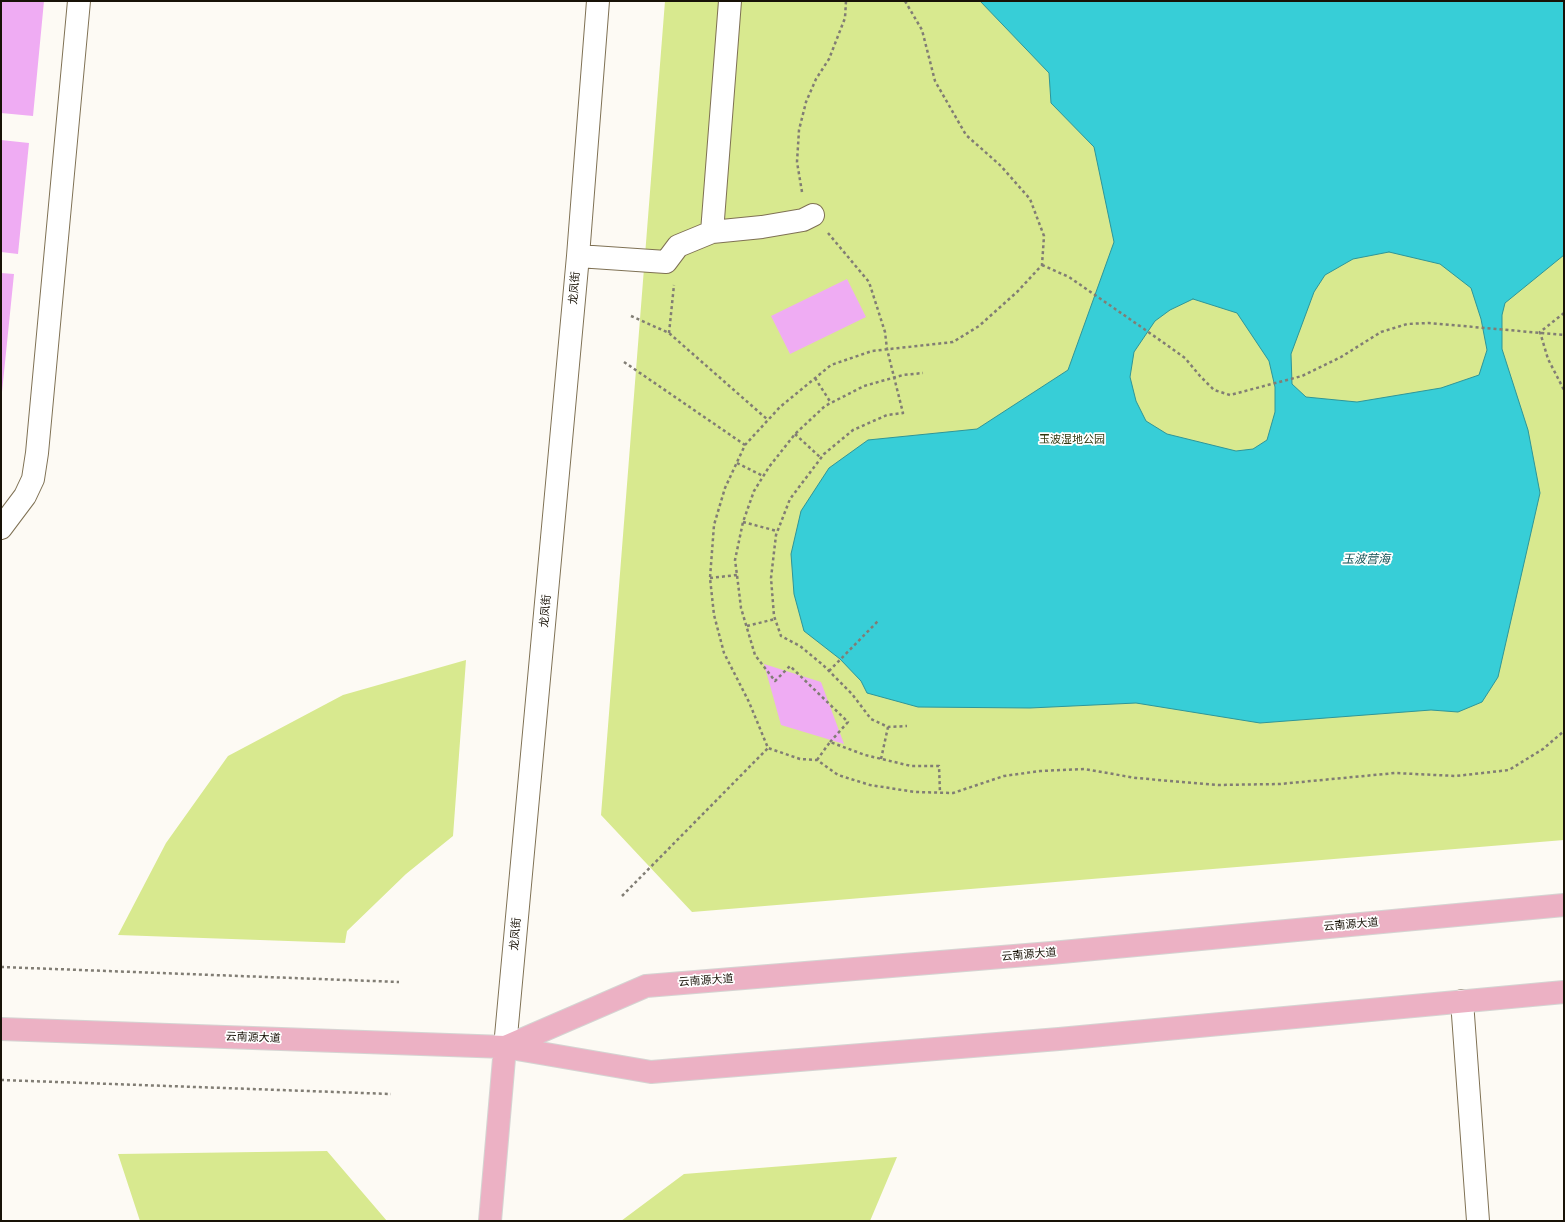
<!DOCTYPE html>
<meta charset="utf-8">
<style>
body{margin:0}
#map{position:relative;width:1565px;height:1222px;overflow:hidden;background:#fdfaf4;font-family:Signika,sans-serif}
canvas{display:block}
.frame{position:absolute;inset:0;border:2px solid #181207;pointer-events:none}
</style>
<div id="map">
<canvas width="1565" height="1222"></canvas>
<div class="frame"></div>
</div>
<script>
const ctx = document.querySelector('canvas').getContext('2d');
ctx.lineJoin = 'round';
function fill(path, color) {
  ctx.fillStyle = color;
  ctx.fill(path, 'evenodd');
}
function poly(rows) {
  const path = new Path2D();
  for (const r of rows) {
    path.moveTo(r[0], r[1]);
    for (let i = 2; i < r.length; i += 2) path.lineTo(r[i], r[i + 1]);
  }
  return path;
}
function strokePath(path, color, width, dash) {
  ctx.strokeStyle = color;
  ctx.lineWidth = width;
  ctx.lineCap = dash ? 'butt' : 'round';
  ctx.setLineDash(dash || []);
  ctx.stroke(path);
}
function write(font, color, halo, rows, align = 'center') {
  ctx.font = font + ' Signika,"Noto Sans SC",sans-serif';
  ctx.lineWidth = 3.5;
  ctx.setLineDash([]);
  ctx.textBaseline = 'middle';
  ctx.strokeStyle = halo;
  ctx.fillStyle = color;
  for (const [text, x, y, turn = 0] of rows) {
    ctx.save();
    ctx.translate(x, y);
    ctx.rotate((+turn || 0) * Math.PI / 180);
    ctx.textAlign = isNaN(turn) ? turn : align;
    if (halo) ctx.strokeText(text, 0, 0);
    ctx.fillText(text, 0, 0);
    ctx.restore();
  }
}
fill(poly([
 [665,1,1564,1,1564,840,692,912,601,815],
 [466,660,453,836,406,874,347,931,345,943,118,935,166,843,228,756,343,695],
 [327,1151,387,1221,140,1221,118,1154],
 [897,1157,870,1221,621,1221,684,1174]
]), '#d8e98f');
const water = poly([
 [980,1,1564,1,1564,255,1505,303,1502,315,1502,349,1528,430,1540,493,1498,677,1482,702,1458,712,1431,710,1260,723,1136,703,1030,708,918,707,867,693,861,681,840,659,804,631,794,594,791,554,801,511,829,468,868,440,977,429,1068,370,1114,242,1094,147,1051,103,1049,73,980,1],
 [1389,252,1440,264,1471,288,1481,319,1487,350,1479,375,1441,388,1357,402,1306,397,1292,384,1291,354,1314,292,1325,275,1353,259,1389,252],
 [1193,299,1237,313,1269,361,1275,387,1275,412,1267,440,1253,449,1236,451,1167,434,1146,421,1136,401,1130,377,1134,352,1155,321,1170,310,1193,299]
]);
fill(water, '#37ced7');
strokePath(water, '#2e9699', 1);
fill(poly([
 [1,1,44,1,33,116,1,113],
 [1,140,29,143,18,254,1,252],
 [1,273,14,274,2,392,1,392],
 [847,279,866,317,790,354,771,316],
 [764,664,821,682,844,744,781,725]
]), '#efacf3');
const minor = poly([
 [712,232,762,227,803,220,813,215],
 [578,256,666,262,678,246,712,232,730,1],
 [1,528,25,496,33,479,37,453,79,1],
 [1462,1001,1478,1221],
 [505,1047,578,256,598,1]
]);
const major = poly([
 [1,1029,505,1047,651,1072,1059,1039,1564,992],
 [505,1047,646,986,1051,953,1564,905],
 [490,1221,505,1047]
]);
strokePath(minor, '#7f7154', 24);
strokePath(major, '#d5d4d2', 24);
strokePath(poly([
 [905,1,922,30,935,81,966,135,1001,166,1030,199,1044,236,1042,265,1018,291,979,326,953,342,872,351,831,365,780,407,745,445,725,488,714,525,710,578,714,615,724,653,749,702,768,748,800,759,817,760,838,775,870,785,915,792,953,793,1004,776,1040,771,1084,769,1136,778,1218,785,1280,784,1395,773,1456,776,1509,770,1543,749,1564,731],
 [802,192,797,162,799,130,806,102,816,79,829,59,845,18,846,1],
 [828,233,869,282,885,332,887,349,903,413,887,415,853,430,824,454,790,499,776,535,771,578,774,616,781,636,800,646,823,665,852,694,871,719,888,727,907,726],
 [1042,265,1069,277,1147,331,1185,358,1200,376,1214,390,1230,395,1302,376,1341,357,1381,332,1407,324,1429,323,1564,335],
 [1564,313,1540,332,1548,359,1564,390],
 [631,316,669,333,768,420],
 [669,333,674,285],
 [624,362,745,445],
 [815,378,831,403],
 [795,434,821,458],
 [737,463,763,476],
 [743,522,777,531],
 [710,578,737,575],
 [747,626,775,619],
 [829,671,879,620],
 [830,742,848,722,790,666,775,681,755,655,741,608,737,575,735,560,743,522,754,491,769,467,795,434,825,406,864,386,903,375,923,373],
 [881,759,888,727],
 [817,760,830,742,865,755,911,766,939,766,940,793],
 [622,896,768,748],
 [1,967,399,982],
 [1,1080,391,1094]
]), '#817d74', 2.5, [3, 3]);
strokePath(minor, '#fff', 22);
strokePath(major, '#ecb1c4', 22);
write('11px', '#181207', '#fff', [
 ["龙凤街",575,288,-85],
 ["龙凤街",546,611,-85],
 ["云南源大道",1351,925,-5],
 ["龙凤街",516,934,-85],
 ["云南源大道",1029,955,-5],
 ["云南源大道",706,981,-4],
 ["云南源大道",253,1038,2]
]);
write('11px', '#333911', '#fff', [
 ["玉波湿地公园",1072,440]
]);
write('italic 12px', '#125054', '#fff', [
 ["玉波营海",1366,560]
]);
</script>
